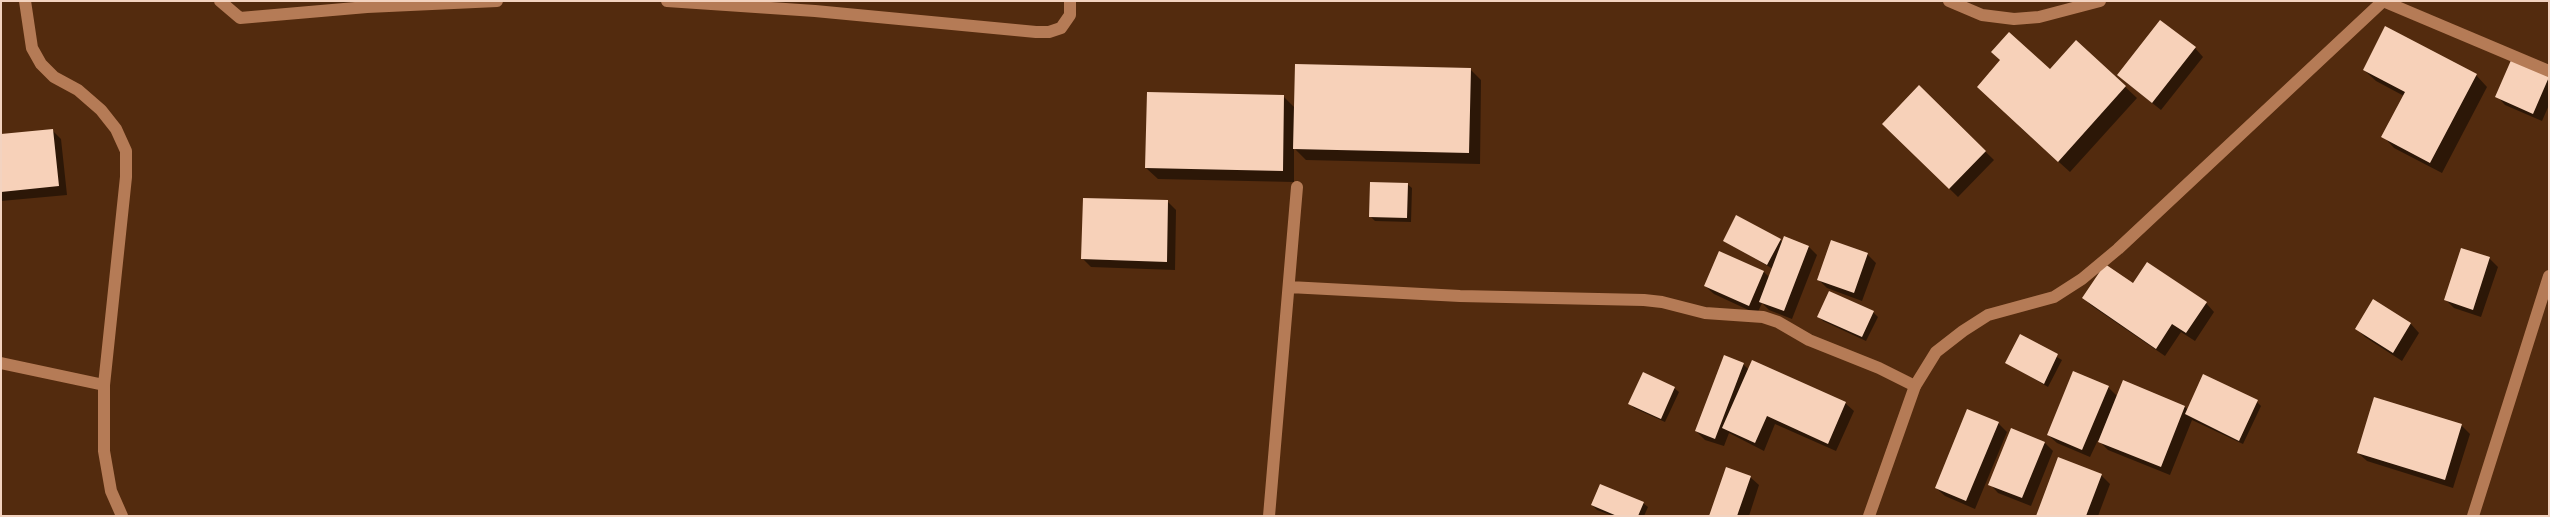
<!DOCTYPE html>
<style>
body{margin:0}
#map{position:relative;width:2550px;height:517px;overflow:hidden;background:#532b0e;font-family:Jost,sans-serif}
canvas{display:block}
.frame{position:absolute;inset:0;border:2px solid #f3d3c0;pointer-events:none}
</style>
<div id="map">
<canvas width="2550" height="517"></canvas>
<div class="frame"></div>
</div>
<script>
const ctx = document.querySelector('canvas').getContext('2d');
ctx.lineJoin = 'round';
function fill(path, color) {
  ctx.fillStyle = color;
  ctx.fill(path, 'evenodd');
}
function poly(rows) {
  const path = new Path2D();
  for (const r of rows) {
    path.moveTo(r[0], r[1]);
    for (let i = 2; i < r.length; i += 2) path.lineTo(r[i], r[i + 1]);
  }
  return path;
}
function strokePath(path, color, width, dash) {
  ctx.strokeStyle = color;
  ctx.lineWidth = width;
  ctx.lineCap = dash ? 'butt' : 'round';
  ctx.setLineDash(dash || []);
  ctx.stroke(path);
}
fill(poly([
 [2076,41,2137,98,2070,172,2020,127,2002,61,2050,70],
 [2195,48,2203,57,2161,110,2127,83],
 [1470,69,1481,80,1480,164,1306,160,1294,148,1294,182,1158,179,1146,168,1284,97,1295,108],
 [2364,70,2476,75,2487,87,2442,173,2394,148,2383,136,2404,96,2376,81],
 [2549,76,2549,105,2542,121,2505,105,2497,96],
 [1919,87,1994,160,1958,197,1883,124],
 [52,130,61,139,67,195,1,201,1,135],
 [1407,184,1412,188,1411,222,1375,221,1370,216],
 [1168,202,1176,210,1175,270,1091,267,1083,259],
 [1780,240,1783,243,1809,247,1817,255,1792,319,1769,310,1762,303,1757,314,1714,294,1705,286,1764,272,1770,278,1773,269,1725,241],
 [1867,254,1876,263,1862,301,1827,288,1818,279],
 [2489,258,2498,267,2481,317,2454,308,2445,299],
 [2133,285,2206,303,2214,312,2195,341,2181,332,2165,356,2092,306,2083,298],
 [2374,301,2411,324,2419,333,2402,361,2365,337,2357,329],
 [1873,312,1878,317,1866,341,1823,321,1819,317],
 [2020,336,2062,360,2048,387,2007,363],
 [1743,364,1749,370,1845,403,1854,411,1836,451,1775,424,1764,451,1729,433,1724,446,1705,440,1696,431],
 [2108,387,2118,397,2185,407,2188,410,2257,402,2261,406,2243,444,2192,420,2170,475,2108,450,2098,440,2090,457,2057,443,2048,435],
 [1674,388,1679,392,1665,422,1634,408,1630,404],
 [1998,423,2007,432,1975,509,1945,496,1936,488],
 [2461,425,2470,434,2453,488,2367,461,2358,453],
 [2045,443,2053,451,2031,506,1998,493,1990,484],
 [2101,475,2110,484,2098,516,2037,516],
 [1750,477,1759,485,1749,516,1711,516],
 [1643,503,1648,507,1644,516,1613,516,1597,510,1592,505]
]), '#0007');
fill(poly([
 [2160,20,2196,47,2152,103,2117,75],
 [2385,26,2477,74,2430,163,2381,137,2405,92,2363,70],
 [2009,32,2050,69,2076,40,2126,86,2058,162,1977,87,2000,60,1991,52],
 [2512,58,2549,77,2533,114,2495,97],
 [1295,64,1471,68,1469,153,1293,149],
 [1919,85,1986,151,1949,189,1882,124],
 [1147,92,1284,95,1283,171,1145,168],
 [53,129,59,186,1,192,1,134],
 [1370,182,1408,183,1407,218,1369,217],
 [1083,198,1168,200,1167,262,1081,259],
 [1736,215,1781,239,1767,265,1723,241],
 [1784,236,1809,246,1784,311,1759,302],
 [1831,240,1868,253,1854,293,1817,280],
 [2461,248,2490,257,2473,310,2444,300],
 [1719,251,1764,271,1749,306,1704,286],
 [2147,262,2207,302,2186,333,2172,324,2156,349,2082,298,2105,264,2133,283],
 [1829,291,1874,311,1862,337,1817,317],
 [2373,299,2411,323,2393,353,2355,329],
 [2020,334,2058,354,2044,384,2005,363],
 [1724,355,1744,363,1715,439,1695,431],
 [1752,360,1846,402,1828,444,1767,416,1755,443,1722,428],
 [2073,371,2109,386,2082,450,2047,435],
 [1643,372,1675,387,1661,419,1628,404],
 [2203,374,2258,400,2239,441,2185,414],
 [2123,380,2185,406,2161,467,2098,442],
 [2374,397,2462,424,2445,480,2357,453],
 [1967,409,1999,422,1966,501,1935,488],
 [2011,428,2045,442,2022,498,1988,485],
 [2058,457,2102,474,2086,516,2036,516],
 [1726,467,1751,476,1737,516,1709,516],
 [1600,484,1644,502,1638,516,1617,516,1591,505]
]), '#f7d1b9');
strokePath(poly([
 [25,1,32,48,41,64,54,77,78,90,101,110,116,129,126,151,126,177,104,385,104,451,111,491,122,516],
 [220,1,240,18,367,7,497,1],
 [667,1,815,11,1036,32,1049,32,1061,28,1070,15,1070,1],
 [1949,1,1982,15,2014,19,2039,17,2100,1],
 [2383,1,2549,71],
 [1289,287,1460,296,1644,300,1662,302,1705,313,1763,317,1778,322,1809,340,1879,368,1915,386],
 [1,363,104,385],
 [1269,516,1297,187],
 [2473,516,2549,276]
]), '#b57b56', 12);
strokePath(poly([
 [1869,516,1915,386,1936,352,1963,331,1988,315,2054,297,2082,279,2118,249,2383,1]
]), '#b57b56', 12);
</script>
